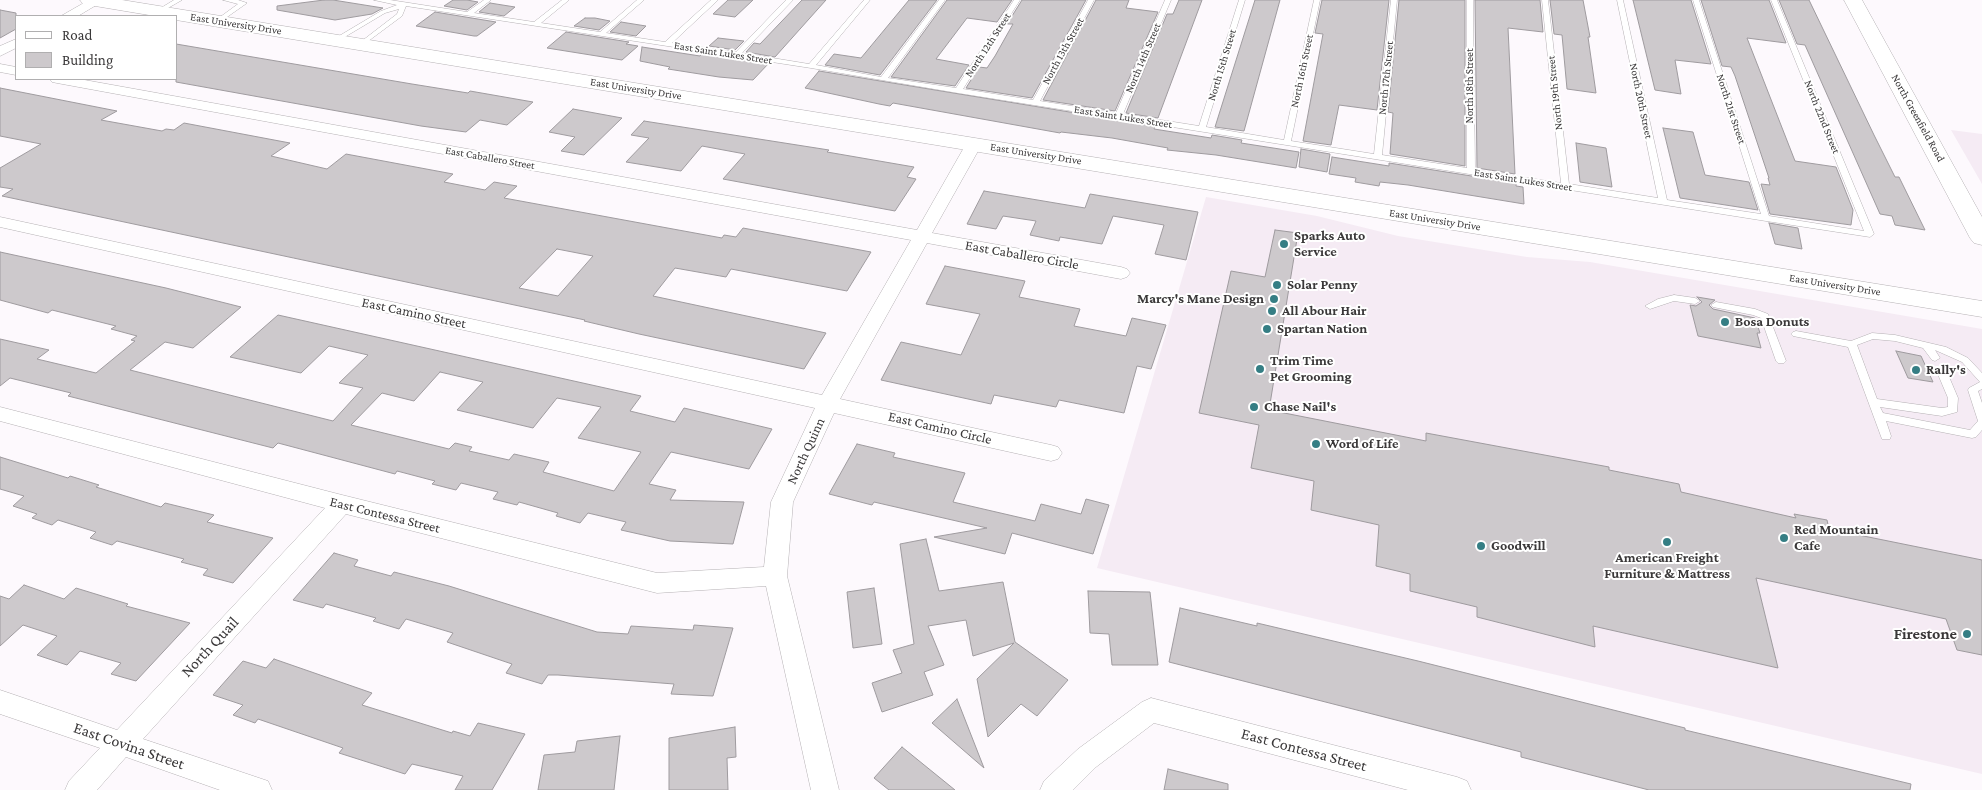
<!DOCTYPE html>
<style>
body{margin:0}
#map{position:relative;width:1982px;height:790px;overflow:hidden;background:#fdf9fd;font-family:"Crimson Pro",serif}
canvas{display:block}
.legend{position:absolute;left:15px;top:15px;width:162px;height:65px;box-sizing:border-box;background:#fff;border:1px solid #b0afb0;margin:0;padding:6px 9px;list-style:none;font-size:15px;color:#3a3839}
.legend li{display:flex;align-items:center;gap:10px;height:25px}
.legend b{width:25px;border:1px solid #b0afb0}
</style>
<div id="map">
<canvas width="1982" height="790"></canvas>
<ul class="legend">
<li><b style="height:6px;background:#fff"></b>Road</li>
<li><b style="height:14px;background:#cdc9cc"></b>Building</li>
</ul>
</div>
<script>
const ctx = document.querySelector('canvas').getContext('2d');
ctx.lineJoin = 'round';
function fill(path, color) {
  ctx.fillStyle = color;
  ctx.fill(path, 'evenodd');
}
function poly(rows) {
  const path = new Path2D();
  for (const r of rows) {
    path.moveTo(r[0], r[1]);
    for (let i = 2; i < r.length; i += 2) path.lineTo(r[i], r[i + 1]);
  }
  return path;
}
function strokePath(path, color, width, dash) {
  ctx.strokeStyle = color;
  ctx.lineWidth = width;
  ctx.lineCap = dash ? 'butt' : 'round';
  ctx.setLineDash(dash || []);
  ctx.stroke(path);
}
function write(font, color, halo, rows, align = 'center') {
  ctx.font = font + ' "Crimson Pro",serif';
  ctx.lineWidth = 4;
  ctx.setLineDash([]);
  ctx.textBaseline = 'middle';
  ctx.strokeStyle = halo;
  ctx.fillStyle = color;
  for (const [text, x, y, turn = 0] of rows) {
    ctx.save();
    ctx.translate(x, y);
    ctx.rotate((+turn || 0) * Math.PI / 180);
    ctx.textAlign = isNaN(turn) ? turn : align;
    if (halo) ctx.strokeText(text, 0, 0);
    ctx.fillText(text, 0, 0);
    ctx.restore();
  }
}
fill(poly([
 [1951,130,1982,134,1982,184],
 [1206,197,1317,216,1398,236,1527,257,1590,262,1982,329,1982,774,1097,568]
]), '#f5ebf4');
const building = poly([
 [324,0,333,0,383,8,372,14,335,20,277,10,277,6,324,0],
 [453,0,467,0,478,2,467,10,444,6,453,0],
 [728,0,753,0,735,17,713,14,728,0],
 [802,0,826,0,775,57,746,52,754,43,760,44,802,0],
 [909,0,937,0,880,75,825,65,834,54,861,58,909,0],
 [947,0,1012,0,997,22,967,18,936,59,969,65,955,86,891,77,947,0],
 [1022,0,1086,0,1032,98,966,88,979,67,987,68,995,56,1013,24,1007,24,1022,0],
 [1096,0,1129,0,1126,8,1158,12,1115,111,1043,100,1096,0],
 [1179,0,1202,0,1158,118,1126,113,1167,14,1173,14,1179,0],
 [1255,0,1280,0,1244,131,1215,127,1255,0],
 [1322,0,1389,0,1377,110,1339,105,1331,145,1303,141,1323,34,1315,33,1322,0],
 [1399,0,1465,0,1465,166,1390,154,1393,113,1388,112,1399,0],
 [1475,0,1540,0,1543,32,1508,28,1515,174,1477,168,1475,0],
 [1550,0,1583,0,1590,37,1588,37,1596,93,1567,89,1562,35,1554,34,1550,0],
 [1633,0,1691,0,1711,64,1675,60,1681,94,1655,90,1633,0],
 [1701,0,1769,0,1786,43,1747,38,1795,161,1836,167,1853,210,1851,225,1770,214,1761,184,1770,185,1768,178,1769,178,1735,76,1731,67,1722,66,1701,0],
 [1779,0,1809,0,1874,135,1895,177,1899,177,1925,230,1895,225,1892,216,1880,214,1805,45,1797,44,1779,0],
 [490,3,515,7,504,16,479,12,490,3],
 [0,10,16,13,16,29,0,38,0,10],
 [435,12,496,22,477,36,474,36,416,26,435,12],
 [585,18,595,18,610,21,599,30,574,26,585,18],
 [621,22,646,26,636,36,610,32,621,22],
 [566,32,629,42,626,44,638,46,622,60,547,48,566,32],
 [718,38,744,41,735,50,709,46,718,38],
 [176,44,412,84,468,93,470,91,533,102,507,125,480,120,466,132,421,126,176,82,176,44],
 [642,47,700,56,702,53,769,63,753,80,719,77,668,69,670,67,640,61,642,47],
 [819,71,1155,126,1154,129,1211,138,1212,135,1242,140,1241,143,1299,152,1296,168,1216,155,1167,150,1168,148,1112,138,1061,132,1060,133,893,103,890,106,879,104,805,88,819,71],
 [0,88,117,111,101,120,162,131,166,129,174,130,184,123,290,143,271,156,327,169,346,154,453,174,444,182,485,190,494,182,517,186,504,198,722,238,724,235,736,237,743,228,871,252,847,291,731,269,726,277,675,268,653,296,826,333,804,369,639,334,584,321,585,320,2,196,13,189,0,187,0,168,41,144,0,136,0,88],
 [557,249,593,256,558,296,519,288,557,249],
 [573,109,622,118,584,155,561,151,575,137,549,132,573,109],
 [644,121,829,150,827,152,914,167,907,177,916,179,895,211,723,179,745,154,702,146,681,171,626,162,649,138,631,135,644,121],
 [1663,128,1693,132,1705,175,1749,182,1758,210,1680,198,1663,128],
 [1576,143,1606,148,1612,187,1580,182,1576,143],
 [1301,149,1330,154,1327,172,1299,167,1301,149],
 [1332,157,1389,166,1389,163,1516,183,1516,186,1523,187,1524,204,1408,185,1380,182,1379,186,1355,182,1356,178,1329,174,1332,157],
 [984,191,1085,208,1090,194,1198,212,1186,260,1155,254,1164,225,1113,216,1102,244,1060,237,1059,241,1030,235,1036,221,1003,216,996,229,967,224,984,191],
 [1769,223,1798,228,1802,249,1775,244,1769,223],
 [1275,230,1298,233,1269,410,1426,441,1426,433,1609,467,1609,470,1679,484,1681,492,1796,518,1794,514,1827,520,1829,529,1982,560,1982,655,1957,650,1946,619,1756,578,1778,668,1593,626,1595,647,1477,617,1477,607,1410,591,1410,574,1376,566,1379,525,1311,510,1314,481,1251,468,1259,425,1199,413,1231,271,1265,277,1275,230],
 [0,252,166,288,241,307,193,348,165,342,130,370,333,421,363,388,339,383,368,355,329,346,301,373,230,357,278,315,641,396,630,411,675,422,684,408,772,429,749,469,671,452,649,484,676,490,670,500,744,502,733,544,670,541,621,530,626,522,588,513,580,523,556,516,558,513,519,502,517,505,493,499,498,492,461,483,456,490,432,484,435,481,397,471,395,474,278,443,273,448,68,396,71,393,10,378,0,386,0,339,49,350,37,359,96,373,135,341,131,340,137,336,111,329,116,326,52,310,48,313,0,300,0,252],
 [440,372,483,382,457,410,533,428,557,398,601,407,578,438,641,452,614,491,543,472,549,462,514,454,509,460,469,451,472,447,455,443,449,449,351,425,382,393,414,401,440,372],
 [945,266,1025,281,1019,297,1080,309,1074,326,1126,336,1132,318,1166,325,1151,369,1137,366,1124,413,1059,400,1056,407,994,395,991,404,881,380,901,342,961,355,980,314,926,304,945,266],
 [1697,297,1715,300,1709,305,1713,309,1755,318,1760,333,1757,333,1761,348,1698,336,1690,305,1696,306,1702,302,1697,297],
 [1896,351,1921,356,1933,382,1908,378,1896,351],
 [857,444,895,453,893,457,965,473,953,502,1035,521,1041,504,1081,514,1086,499,1109,505,1093,554,1012,533,1005,554,934,537,987,528,874,502,872,505,829,494,857,444],
 [0,457,68,478,70,476,99,485,96,487,161,507,165,503,214,515,207,522,273,538,233,583,203,575,208,569,181,562,184,559,117,541,112,545,90,538,96,532,58,520,52,525,32,518,37,514,13,506,24,496,0,489,0,457],
 [926,539,939,591,1003,582,1015,642,1068,680,1037,716,1021,704,988,737,977,679,1014,643,973,656,966,620,928,626,944,665,924,672,933,695,882,712,872,683,902,673,893,650,914,644,900,544,926,539],
 [334,553,358,560,354,566,391,576,394,572,449,586,597,632,628,634,631,626,693,630,694,625,733,628,713,696,671,694,674,684,558,675,548,675,542,684,506,673,512,664,447,642,453,633,406,619,399,629,373,621,376,618,326,604,323,608,293,600,334,553],
 [24,585,64,599,76,588,128,604,126,606,190,623,136,681,111,674,121,663,80,651,67,665,37,655,57,636,23,625,0,646,0,596,9,599,24,585],
 [874,588,882,644,853,648,847,592,874,588],
 [1088,591,1150,592,1158,665,1112,665,1109,634,1090,633,1088,591],
 [1180,608,1257,626,1257,623,1418,661,1685,728,1685,730,1911,784,1910,790,1649,790,1521,757,1521,752,1169,662,1180,608],
 [274,659,372,693,362,705,452,733,453,731,470,736,478,723,525,734,492,790,455,790,463,776,412,764,405,774,339,753,343,748,258,719,255,723,233,715,243,705,213,695,243,661,266,668,274,659],
 [957,699,984,768,932,723,957,699],
 [735,727,736,757,727,758,728,790,669,790,669,738,735,727],
 [620,736,614,790,538,790,544,755,575,752,577,741,620,736],
 [902,747,955,790,889,790,874,778,902,747],
 [1168,769,1228,784,1228,790,1164,790,1168,769]
]);
fill(building, '#cdc9cc');
strokePath(building, '#9f9b9f', 1);
const service = poly([
 [174,0,182,0,161,12,156,11,174,0],
 [223,0,238,0,247,3,220,22,216,22,216,20,238,4,223,0],
 [374,0,390,0,467,12,484,0,491,0,474,13,534,22,562,0,569,0,541,23,600,32,637,0,644,0,606,33,665,42,711,0,718,0,672,43,736,52,786,0,793,0,742,53,809,64,864,0,870,0,816,65,881,77,939,0,945,0,888,78,956,88,1014,0,1020,0,963,89,1033,100,1088,0,1094,0,1040,101,1116,113,1165,0,1171,0,1123,114,1199,126,1239,0,1245,0,1206,127,1284,140,1314,0,1320,0,1291,141,1374,154,1391,0,1397,0,1382,155,1467,168,1467,0,1473,0,1475,170,1561,183,1542,0,1548,0,1569,184,1658,198,1617,0,1623,0,1667,200,1761,214,1693,0,1699,0,1769,216,1864,231,1771,0,1777,0,1874,234,1870,237,1766,221,958,93,811,68,406,6,402,16,363,45,358,44,397,14,399,9,385,13,338,41,334,41,334,39,381,11,397,5,374,0],
 [1674,295,1695,298,1700,301,1695,304,1674,301,1650,309,1645,306,1658,299,1674,295],
 [1716,302,1755,309,1768,314,1786,361,1784,363,1778,363,1776,361,1761,318,1753,315,1713,307,1711,305,1716,302],
 [1796,331,1851,341,1872,333,1895,335,1946,347,1968,358,1982,373,1982,389,1978,391,1982,403,1982,430,1976,437,1972,438,1886,421,1891,436,1890,439,1882,439,1848,347,1793,336,1791,334,1793,332,1796,331],
 [1873,339,1895,341,1923,348,1932,360,1935,361,1940,358,1935,350,1962,362,1980,382,1969,388,1968,390,1978,421,1970,430,1883,413,1880,407,1942,416,1957,412,1958,398,1947,372,1942,369,1937,372,1948,398,1948,407,1942,408,1877,399,1857,345,1873,339]
]);
const minor = poly([
 [89,0,103,1,78,16,61,16,89,0],
 [16,39,16,48,0,56,0,46,16,39],
 [0,64,16,67,16,75,0,72,0,64],
 [50,79,79,79,917,230,966,144,969,141,974,139,979,141,982,144,932,233,1121,267,1127,269,1130,273,1127,277,1121,279,927,243,840,399,1051,445,1058,447,1062,453,1058,459,1051,461,834,413,793,502,787,576,839,790,811,790,766,586,657,593,346,514,143,739,268,781,272,790,220,790,126,757,97,790,65,790,69,781,100,748,0,714,0,690,117,730,325,508,0,421,0,407,342,495,657,573,764,567,771,502,815,408,0,227,0,217,822,395,911,240,57,83,52,82,50,79],
 [1151,698,1457,777,1467,781,1471,790,1408,790,1154,723,1096,767,1073,790,1040,790,1044,781,1078,749,1142,702,1151,698]
]);
const secondary = poly([
 [80,0,122,0,1982,301,1982,317,176,20,176,16,155,16,83,4,80,0],
 [1844,0,1862,0,1982,217,1982,245,1974,243,1970,238,1844,0]
]);
strokePath(service, '#b5b1b4', 1);
strokePath(minor, '#b5b1b4', 1);
strokePath(secondary, '#b5b1b4', 1);
fill(service, '#fff');
fill(minor, '#fff');
fill(secondary, '#fff');
for (const [x, y, r, color] of [
 [1284,244,5,"#357e84"],
 [1277,285,5,"#357e84"],
 [1274,299,5,"#357e84"],
 [1272,311,5,"#357e84"],
 [1725,322,5,"#357e84"],
 [1267,329,5,"#357e84"],
 [1260,369,5,"#357e84"],
 [1916,370,5,"#357e84"],
 [1254,407,5,"#357e84"],
 [1316,444,5,"#357e84"],
 [1784,538,5,"#357e84"],
 [1667,542,5,"#357e84"],
 [1481,546,5,"#357e84"],
 [1967,634,5,"#357e84"]
]) {
  const dot = new Path2D();
  dot.arc(x, y, r, 0, 2 * Math.PI);
  ctx.fillStyle = color;
  ctx.fill(dot);
  strokePath(dot, '#fff', 2);
}
write('11px', '#3a3839', '#fff', [
 ["East University Drive",236,24,9],
 ["North 12th Street",988,45,-57],
 ["North 13th Street",1063,51,-61],
 ["East Saint Lukes Street",723,53,9],
 ["North 14th Street",1143,58,-67],
 ["North 15th Street",1222,65,-73],
 ["North 16th Street",1302,71,-78],
 ["North 17th Street",1386,78,-84],
 ["North 18th Street",1470,86,-90],
 ["East University Drive",636,89,9],
 ["North 19th Street",1555,93,-96],
 ["North 20th Street",1641,101,78],
 ["North 21st Street",1731,109,72],
 ["East Saint Lukes Street",1123,117,9],
 ["North 22nd Street",1822,117,68],
 ["North Greenfield Road",1918,118,61],
 ["East University Drive",1036,154,9],
 ["East Caballero Street",490,158,10],
 ["East Saint Lukes Street",1523,180,9],
 ["East University Drive",1435,220,9],
 ["East University Drive",1835,285,9]
]);
write('bold 14px', '#3a3839', '#fff', [
 ["Sparks Auto",1294,236],
 ["Service",1294,252],
 ["Solar Penny",1287,285],
 ["Marcy's Mane Design",1264,299,"right"],
 ["All Abour Hair",1282,311],
 ["Bosa Donuts",1735,322],
 ["Spartan Nation",1277,329],
 ["Trim Time",1270,361],
 ["Pet Grooming",1270,377],
 ["Rally's",1926,370],
 ["Chase Nail's",1264,407],
 ["Word of Life",1326,444],
 ["Red Mountain",1794,530],
 ["Cafe",1794,546],
 ["Goodwill",1491,546],
 ["American Freight",1667,558,"center"],
 ["Furniture & Mattress",1667,574,"center"]
], 'left');
write('14px', '#3a3839', '#fff', [
 ["East Caballero Circle",1022,255,10],
 ["East Camino Street",414,313,12],
 ["East Camino Circle",940,428,13],
 ["North Quinn",806,451,-65],
 ["East Contessa Street",385,515,14]
]);
write('bold 16px', '#3a3839', '#fff', [
 ["Firestone",1957,634]
], 'right');
write('16px', '#3a3839', '#fff', [
 ["North Quail",210,647,-47],
 ["East Covina Street",129,746,19],
 ["East Contessa Street",1304,750,15]
]);
</script>
